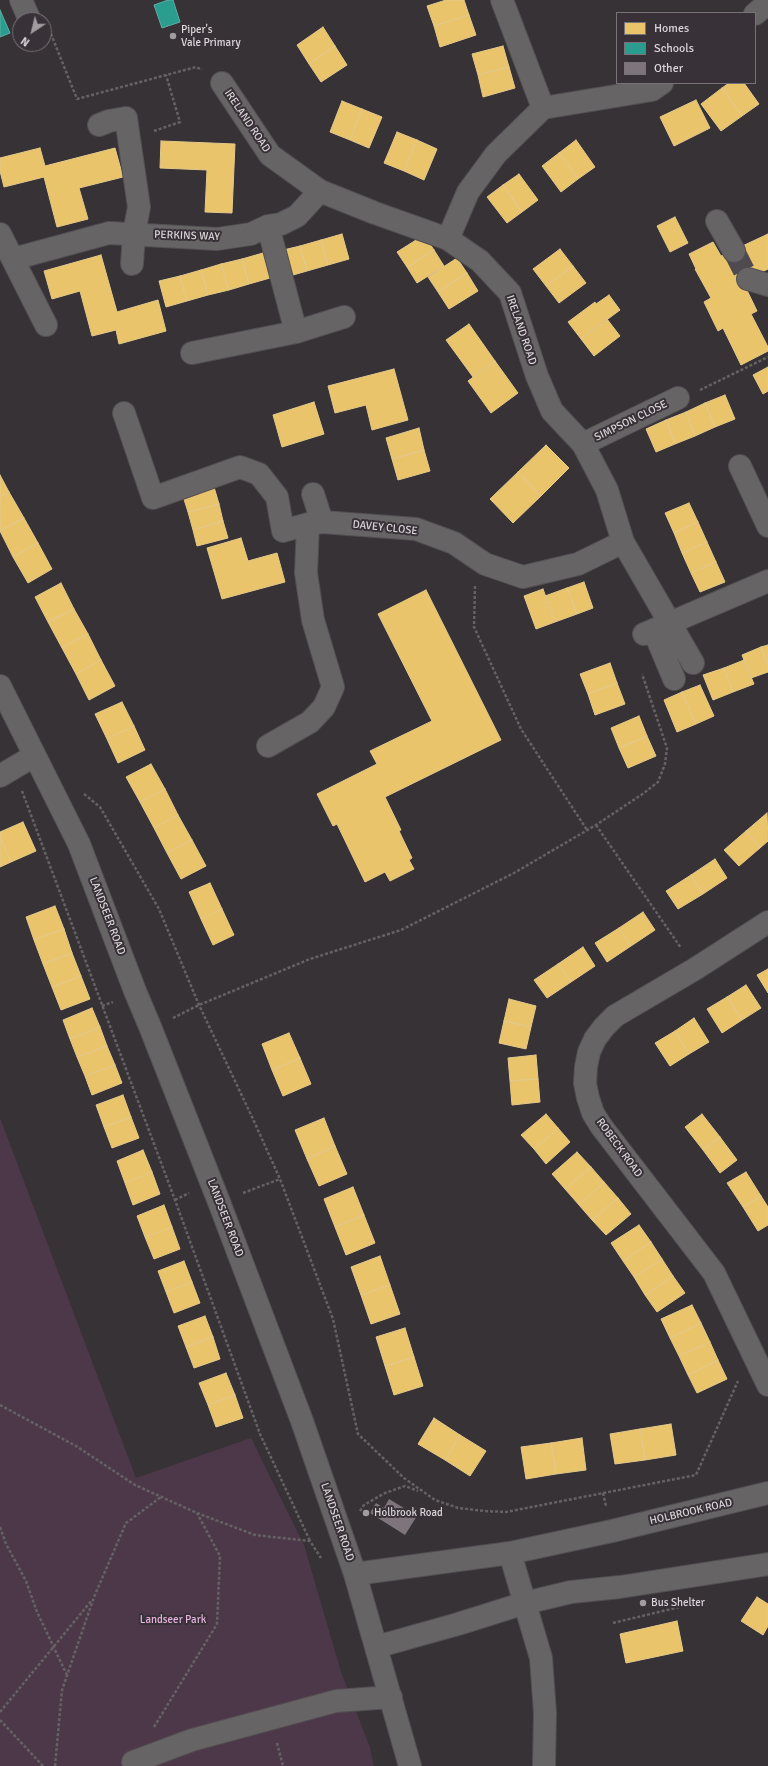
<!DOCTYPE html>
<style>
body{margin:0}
#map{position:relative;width:768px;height:1766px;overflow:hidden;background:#373236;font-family:Signika,sans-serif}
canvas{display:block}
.legend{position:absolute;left:616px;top:12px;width:140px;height:72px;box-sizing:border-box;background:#383137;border:1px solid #787378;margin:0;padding:5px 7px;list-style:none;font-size:12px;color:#d9d5d9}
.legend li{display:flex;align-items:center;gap:8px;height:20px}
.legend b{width:20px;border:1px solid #787378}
.north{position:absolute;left:12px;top:12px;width:40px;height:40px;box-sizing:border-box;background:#383137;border:1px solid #787378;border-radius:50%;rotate:215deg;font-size:11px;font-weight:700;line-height:16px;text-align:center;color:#d9d5d9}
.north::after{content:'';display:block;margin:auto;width:14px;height:18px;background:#a09ca0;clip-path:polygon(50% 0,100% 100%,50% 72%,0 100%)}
</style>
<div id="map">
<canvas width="768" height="1766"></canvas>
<ul class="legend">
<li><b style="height:11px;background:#e9c46a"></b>Homes</li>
<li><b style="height:11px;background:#2a9d8f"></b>Schools</li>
<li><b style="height:11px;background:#7e757c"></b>Other</li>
</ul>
<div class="north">N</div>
</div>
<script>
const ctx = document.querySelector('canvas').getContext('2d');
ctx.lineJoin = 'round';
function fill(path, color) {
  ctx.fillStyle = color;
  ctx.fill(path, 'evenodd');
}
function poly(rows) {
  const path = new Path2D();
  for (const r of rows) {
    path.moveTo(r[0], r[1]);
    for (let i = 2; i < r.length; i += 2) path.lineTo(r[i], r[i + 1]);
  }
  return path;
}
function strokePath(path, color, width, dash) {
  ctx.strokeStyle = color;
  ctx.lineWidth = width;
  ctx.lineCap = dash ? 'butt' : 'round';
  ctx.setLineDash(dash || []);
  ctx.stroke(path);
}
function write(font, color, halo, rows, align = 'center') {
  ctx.font = font + ' Signika,sans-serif';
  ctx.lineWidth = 4;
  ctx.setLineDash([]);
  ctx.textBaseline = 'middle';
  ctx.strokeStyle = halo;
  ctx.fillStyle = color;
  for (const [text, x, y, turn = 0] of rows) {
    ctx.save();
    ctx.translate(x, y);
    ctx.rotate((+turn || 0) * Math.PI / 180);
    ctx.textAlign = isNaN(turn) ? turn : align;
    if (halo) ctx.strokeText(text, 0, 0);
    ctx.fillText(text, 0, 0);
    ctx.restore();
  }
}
fill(poly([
 [0,1118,136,1478,251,1438,304,1545,341,1672,370,1748,374,1766,0,1766]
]), '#4d384a');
const homes = poly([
 [446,0,464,0,469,15,434,26,427,6,446,0],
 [469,15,476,35,440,47,434,26,469,15],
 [323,27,335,46,309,64,297,45,323,27],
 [335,46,347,65,321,82,309,64,335,46],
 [503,46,509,67,478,75,472,54,503,46],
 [509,67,515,88,483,97,478,75,509,67],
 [729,83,744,83,759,104,742,116,722,88,729,83],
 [722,88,742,116,721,131,701,104,722,88],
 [696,100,710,128,674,146,660,117,696,100],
 [342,101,362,109,350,140,330,132,342,101],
 [362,109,382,117,369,148,350,140,362,109],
 [397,132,417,140,404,171,384,163,397,132],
 [417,140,437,149,424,180,404,171,417,140],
 [576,140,595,167,578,179,559,153,576,140],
 [161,141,235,144,232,213,205,212,207,170,160,168,161,141],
 [40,148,45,166,115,148,123,177,79,188,88,219,57,227,44,177,4,187,0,171,0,158,40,148],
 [559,153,578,179,561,192,542,166,559,153],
 [519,174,538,200,522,212,503,185,519,174],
 [503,185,522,212,507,223,487,197,503,185],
 [675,217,688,243,670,252,657,226,675,217],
 [342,234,349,259,328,265,321,240,342,234],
 [768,234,768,269,734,285,743,282,757,311,751,314,768,347,768,351,741,365,723,328,718,331,704,302,711,298,695,269,696,269,689,254,713,242,721,256,768,234],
 [424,235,434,250,407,267,397,252,424,235],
 [321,240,328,265,307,271,300,246,321,240],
 [300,246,307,271,286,277,279,251,300,246],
 [560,249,573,266,546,286,533,269,560,249],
 [434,250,444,266,417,283,407,267,434,250],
 [263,253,270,278,249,284,242,259,263,253],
 [101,255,117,312,158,300,166,331,119,344,116,330,92,336,80,291,52,299,44,271,101,255],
 [457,258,467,273,438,292,428,277,457,258],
 [242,259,249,284,229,290,221,264,242,259],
 [221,264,229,290,208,295,201,270,221,264],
 [573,266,586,283,559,303,546,286,573,266],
 [201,270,208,295,187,301,180,276,201,270],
 [467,273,478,291,449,309,438,292,467,273],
 [180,276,187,301,166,307,159,281,180,276],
 [609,295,620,310,581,339,568,322,595,302,596,304,609,295],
 [607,319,620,336,594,356,581,339,607,319],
 [469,324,495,361,473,377,446,340,469,324],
 [495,361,518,393,491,413,468,381,495,361],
 [768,367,768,391,763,394,753,375,768,367],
 [394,369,408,420,372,430,366,405,335,413,328,386,394,369],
 [725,395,735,419,715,427,705,403,725,395],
 [314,402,324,434,282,447,273,415,314,402],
 [705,403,715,427,695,436,686,412,705,403],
 [686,412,695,436,675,444,666,420,686,412],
 [666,420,675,444,656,452,646,429,666,420],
 [419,428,424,450,392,459,386,438,419,428],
 [546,445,569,468,541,496,518,472,546,445],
 [424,450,430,471,398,480,392,459,424,450],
 [518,472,541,496,513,523,490,499,518,472],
 [0,475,9,492,0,497,0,475],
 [214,487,219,504,188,512,183,496,214,487],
 [9,492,24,518,0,531,0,497,9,492],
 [689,503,698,522,674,533,665,513,689,503],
 [219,504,223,521,193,530,188,512,219,504],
 [24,518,38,543,13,557,0,531,24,518],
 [223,521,228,538,197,546,193,530,223,521],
 [698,522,707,542,682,553,674,533,698,522],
 [241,538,248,561,277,553,285,582,222,599,207,548,241,538],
 [707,542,716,562,691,573,682,553,707,542],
 [38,543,52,569,28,583,13,557,38,543],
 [716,562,725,582,700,592,691,573,716,562],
 [584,582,593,608,577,614,567,588,584,582],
 [61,583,74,609,48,622,35,597,61,583],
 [567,588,577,614,555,622,545,596,567,588],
 [543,589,555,622,536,629,524,596,543,589],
 [426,590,501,740,385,797,401,830,399,831,412,858,409,860,414,869,390,881,385,872,365,882,337,824,333,826,317,794,377,764,370,751,432,721,378,614,426,590],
 [74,609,88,634,62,648,48,622,74,609],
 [88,634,101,660,76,674,62,648,88,634],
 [768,645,768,666,761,647,768,645],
 [761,647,768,666,768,672,751,678,742,655,761,647],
 [101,660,115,686,89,700,76,674,101,660],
 [744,660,754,684,733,692,724,668,744,660],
 [610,663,617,683,588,694,580,674,610,663],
 [724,668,733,692,713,700,703,675,724,668],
 [617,683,625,704,595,715,588,694,617,683],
 [700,685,714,716,696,724,682,692,700,685],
 [682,692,696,724,677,732,664,700,682,692],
 [122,702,134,726,107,739,95,714,122,702],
 [639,716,647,736,619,748,611,728,639,716],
 [134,726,145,750,118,763,107,739,134,726],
 [647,736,656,756,628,768,619,748,647,736],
 [151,764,165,789,140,802,126,777,151,764],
 [165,789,178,815,154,828,140,802,165,789],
 [767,813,768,841,760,848,746,831,767,813],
 [178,815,192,840,167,853,154,828,178,815],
 [23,822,36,851,11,862,0,836,0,832,23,822],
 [746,831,760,848,739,866,724,850,746,831],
 [0,836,11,862,0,867,0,836],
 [192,840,206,866,181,879,167,853,192,840],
 [715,859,727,878,703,894,691,875,715,859],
 [691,875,703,894,678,909,666,891,691,875],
 [210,883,222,909,201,919,189,892,210,883],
 [55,906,64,929,34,940,26,917,55,906],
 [222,909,234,935,213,945,201,919,222,909],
 [643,912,655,930,631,946,619,928,643,912],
 [619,928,631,946,607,962,595,943,619,928],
 [64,929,72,953,43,964,34,940,64,929],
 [583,947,595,966,571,982,558,964,583,947],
 [72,953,81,976,52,987,43,964,72,953],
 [558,964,571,982,547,998,534,980,558,964],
 [768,969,768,993,757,975,768,969],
 [81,976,90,999,61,1010,52,987,81,976],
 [746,985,761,1008,742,1020,727,997,746,985],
 [727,997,742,1020,722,1033,707,1009,727,997],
 [509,999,536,1006,531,1027,504,1021,509,999],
 [92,1008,100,1027,70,1039,63,1020,92,1008],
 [694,1018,709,1042,689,1054,675,1031,694,1018],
 [504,1021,531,1027,526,1049,499,1043,504,1021],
 [100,1027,107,1046,77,1057,70,1039,100,1027],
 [675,1031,689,1054,670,1066,655,1043,675,1031],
 [289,1033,300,1058,272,1070,262,1044,289,1033],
 [107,1046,115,1065,85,1076,77,1057,107,1046],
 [536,1055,538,1079,510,1081,508,1058,536,1055],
 [300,1058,311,1084,283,1096,272,1070,300,1058],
 [115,1065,122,1083,92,1095,85,1076,115,1065],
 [538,1079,540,1102,512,1105,510,1081,538,1079],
 [123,1095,131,1117,104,1127,96,1105,123,1095],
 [546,1114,558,1128,534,1149,521,1135,546,1114],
 [702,1114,720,1137,703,1150,685,1127,702,1114],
 [131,1117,139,1138,112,1148,104,1127,131,1117],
 [324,1118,335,1146,307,1159,295,1130,324,1118],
 [558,1128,570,1142,546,1164,534,1149,558,1128],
 [720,1137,737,1160,720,1173,703,1150,720,1137],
 [335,1146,347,1174,319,1186,307,1159,335,1146],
 [143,1150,152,1172,125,1183,117,1161,143,1150],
 [577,1152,591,1167,565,1189,552,1174,577,1152],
 [591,1167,604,1182,579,1205,565,1189,591,1167],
 [152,1172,160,1194,133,1205,125,1183,152,1172],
 [746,1172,761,1196,743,1207,727,1183,746,1172],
 [604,1182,618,1198,592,1220,579,1205,604,1182],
 [353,1187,364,1215,335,1227,324,1199,353,1187],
 [761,1196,768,1207,768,1225,758,1231,743,1207,761,1196],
 [618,1198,631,1214,606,1235,592,1220,618,1198],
 [164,1205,172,1227,145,1237,137,1216,164,1205],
 [364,1215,375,1243,346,1255,335,1227,364,1215],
 [639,1225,651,1242,623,1261,611,1243,639,1225],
 [172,1227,180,1249,154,1259,145,1237,172,1227],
 [651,1242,662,1259,634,1277,623,1261,651,1242],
 [380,1256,390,1285,361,1295,351,1267,380,1256],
 [662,1259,673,1276,645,1295,634,1277,662,1259],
 [184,1261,192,1282,166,1292,158,1271,184,1261],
 [673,1276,685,1293,657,1312,645,1295,673,1276],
 [192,1282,200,1303,174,1313,166,1292,192,1282],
 [390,1285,400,1314,371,1324,361,1295,390,1285],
 [692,1305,701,1323,670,1338,661,1319,692,1305],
 [205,1316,213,1337,186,1347,178,1326,205,1316],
 [701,1323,710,1342,679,1356,670,1338,701,1323],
 [405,1328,414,1357,385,1366,376,1337,405,1328],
 [213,1337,220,1359,194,1368,186,1347,213,1337],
 [710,1342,718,1360,688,1375,679,1356,710,1342],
 [414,1357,423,1386,394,1395,385,1366,414,1357],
 [718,1360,727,1379,697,1393,688,1375,718,1360],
 [226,1373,235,1395,208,1405,199,1383,226,1373],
 [235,1395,243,1418,216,1427,208,1405,235,1395],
 [434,1418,460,1435,445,1460,418,1444,434,1418],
 [671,1424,676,1455,645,1460,640,1429,671,1424],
 [640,1429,645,1460,615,1464,610,1434,640,1429],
 [460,1435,486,1451,470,1476,445,1460,460,1435],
 [582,1438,586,1470,556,1474,551,1443,582,1438],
 [551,1443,556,1474,526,1479,521,1447,551,1443],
 [757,1597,768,1604,768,1626,763,1635,741,1621,757,1597],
 [677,1621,683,1651,626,1663,620,1634,677,1621]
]);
fill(homes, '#e9c46a');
strokePath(homes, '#e4c98b', 1);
const schools = poly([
 [168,0,173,0,180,22,162,28,154,5,168,0],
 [0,10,10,33,0,37,0,10]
]);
fill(schools, '#2a9d8f');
strokePath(schools, '#5eaea5', 1);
fill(poly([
 [389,1499,417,1516,405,1535,370,1513,376,1503,384,1508]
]), '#7e757c');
strokePath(poly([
 [734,251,748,279]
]), '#4f4a4e', 22, [22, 11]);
const minor = poly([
 [21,0,28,16],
 [502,0,543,108],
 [755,14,767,4],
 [222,83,270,155,320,191,375,213,448,239,480,261,510,293,537,376,552,411,583,444,607,490,623,542,693,663],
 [99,125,109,121,126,118,139,207,134,234,132,264],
 [717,221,734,251],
 [0,234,46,325],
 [448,239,468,192,496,154,543,108,652,90,662,83],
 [13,259,109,233,217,239,251,234,268,226,281,224,297,216,320,191],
 [748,279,768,285],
 [296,332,344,317],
 [192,353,296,332,268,226],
 [124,413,153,498,240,467,259,474,277,497,283,531,308,524,322,522,416,529,454,543,485,564,523,577,578,564,623,542],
 [583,444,678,398],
 [740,466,768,526],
 [313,494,322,522],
 [654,631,674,679],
 [644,634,768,581],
 [0,686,79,844,135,991,151,1029,219,1202,302,1421,355,1574,410,1766],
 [268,746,310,722,324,707,333,687,313,620,306,573,308,524],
 [0,776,34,756],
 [768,922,695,969,615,1016,604,1027,595,1039,589,1052,586,1067,585,1083,588,1098,593,1113,601,1126,714,1273,768,1385],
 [510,1553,541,1658,545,1713,544,1766],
 [355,1574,510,1553,612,1531,768,1493],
 [376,1647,458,1624,525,1603,571,1592,620,1587,768,1564],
 [133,1762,192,1740,336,1701,391,1697]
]);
strokePath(minor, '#534f52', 24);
strokePath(poly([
 [49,29,77,99,196,67,202,70],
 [154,131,180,122,166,75],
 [700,390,768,357],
 [475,586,474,627,521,729,587,830],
 [22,791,175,1200,260,1434,310,1541],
 [84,794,100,807,159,909,199,1005,253,1119,280,1179,333,1319,358,1434,404,1478,435,1500,458,1508,485,1511,506,1512,696,1475,738,1381],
 [596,825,681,948],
 [102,1006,113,1002],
 [173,1018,199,1005,310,959,401,930,514,873,596,825,644,793,658,782,665,764,667,748,642,674],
 [243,1193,280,1179],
 [175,1200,189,1193],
 [0,1405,76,1446,135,1485,197,1513,255,1535,310,1541,321,1558],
 [603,1493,606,1506],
 [360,1511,364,1505,385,1493,405,1486,418,1491],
 [0,1527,6,1544,26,1581,37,1612,67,1675],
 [613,1623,696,1603],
 [0,1712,92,1600],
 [0,1720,43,1766],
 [154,1727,217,1624,220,1556,197,1513],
 [277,1743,283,1766],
 [55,1766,62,1690,94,1597,126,1523,161,1497]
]), '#656264', 2.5, [3, 2]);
strokePath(minor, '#676466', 22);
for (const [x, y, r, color] of [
 [173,36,4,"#a09ca0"],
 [366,1513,4,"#a09ca0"],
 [643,1603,4,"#a09ca0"]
]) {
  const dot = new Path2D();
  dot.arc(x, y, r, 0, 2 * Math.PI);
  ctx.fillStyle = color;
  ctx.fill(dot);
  strokePath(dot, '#383137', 1.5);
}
write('11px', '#d9d5d9', '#383137', [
 ["Piper's",181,30],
 ["Vale Primary",181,43],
 ["Holbrook Road",374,1513],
 ["Bus Shelter",651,1603]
], 'left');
write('11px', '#d9d5d9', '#383137', [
 ["IRELAND ROAD",247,121,56],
 ["PERKINS WAY",187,236,2],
 ["IRELAND ROAD",521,330,71],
 ["SIMPSON CLOSE",631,421,-26],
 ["DAVEY CLOSE",385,528,6],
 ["LANDSEER ROAD",107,916,69],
 ["ROBECK ROAD",619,1148,54],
 ["LANDSEER ROAD",225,1218,69],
 ["HOLBROOK ROAD",691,1512,-13],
 ["LANDSEER ROAD",337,1522,71]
]);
write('11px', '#e8b1e0', '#383137', [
 ["Landseer Park",173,1620]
]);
</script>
